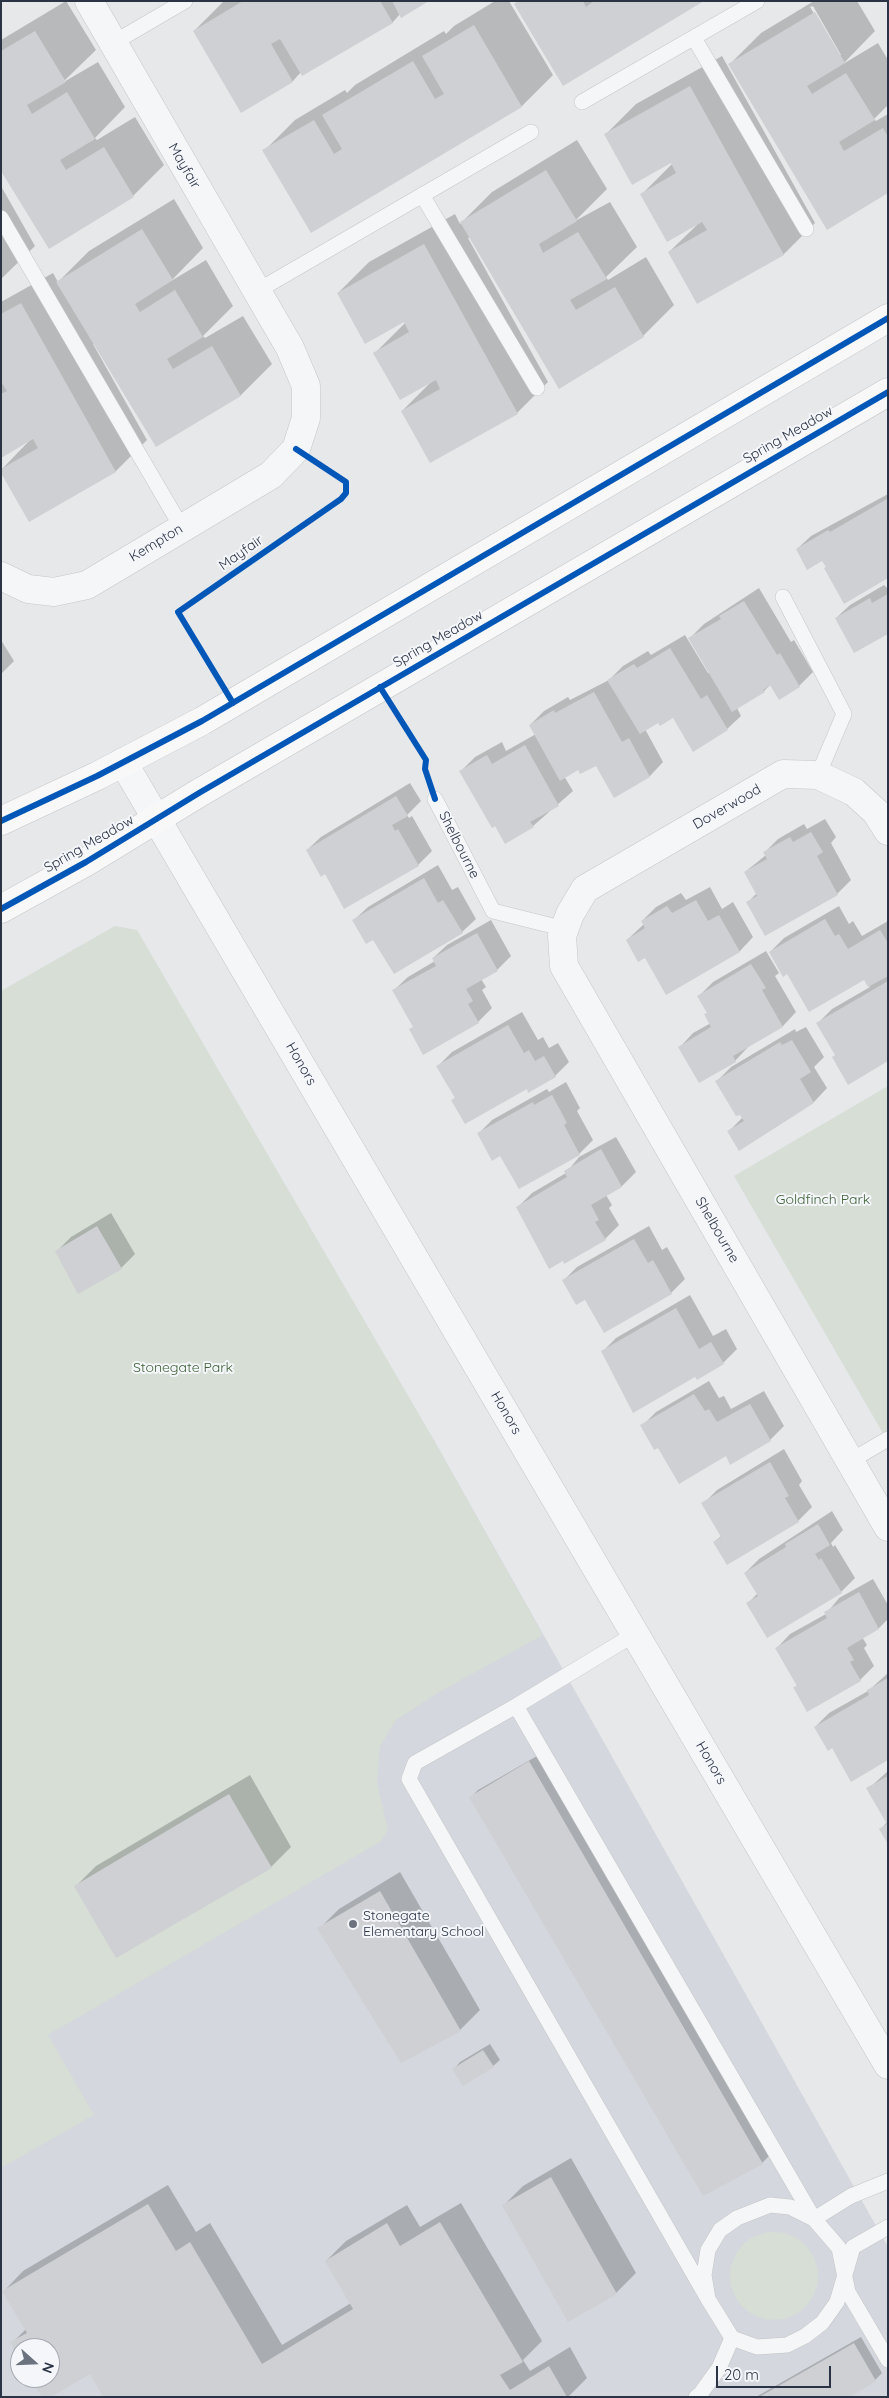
<!DOCTYPE html>
<style>
body{margin:0}
#map{position:relative;width:889px;height:2398px;overflow:hidden;background:#e6e8ea;font-family:Quicksand,sans-serif}
canvas{display:block}
.frame{position:absolute;inset:0;border:2px solid #2b3445;pointer-events:none}
.north{position:absolute;left:10px;top:2338px;width:50px;height:50px;box-sizing:border-box;background:#f4f6f9;border:1px solid #a4a8b1;border-radius:50%;rotate:110deg;font-size:14px;font-weight:700;line-height:20px;text-align:center;color:#2b3445}
.north::after{content:'';display:block;margin:auto;width:18px;height:22px;background:#6c737f;clip-path:polygon(50% 0,100% 100%,50% 72%,0 100%)}
.scale{position:absolute;left:716px;top:2366px;width:115px;height:22px;box-sizing:border-box;border:2px solid #2b3445;border-top:0;padding-left:6px;font-size:15px;line-height:18px;white-space:nowrap;color:#2b3445;-webkit-text-stroke:4px #f4f6f9;paint-order:stroke}
</style>
<div id="map">
<canvas width="889" height="2398"></canvas>
<div class="frame"></div>
<div class="north">N</div>
<div class="scale">20 m</div>
</div>
<script>
const ctx = document.querySelector('canvas').getContext('2d');
ctx.lineJoin = 'round';
function fill(path, color) {
  ctx.fillStyle = color;
  ctx.fill(path, 'evenodd');
}
function poly(rows) {
  const path = new Path2D();
  for (const r of rows) {
    if (r.length === 3) {
      path.moveTo(r[0] + r[2], r[1]);
      path.arc(r[0], r[1], r[2], 0, 2 * Math.PI);
      continue;
    }
    path.moveTo(r[0], r[1]);
    for (let i = 2; i < r.length; i += 2) path.lineTo(r[i], r[i + 1]);
  }
  return path;
}
function strokePath(path, color, width, dash) {
  ctx.strokeStyle = color;
  ctx.lineWidth = width;
  ctx.lineCap = dash ? 'butt' : 'round';
  ctx.setLineDash(dash || []);
  ctx.stroke(path);
}
function write(font, color, halo, rows, align = 'center') {
  ctx.font = font + ' Quicksand,sans-serif';
  ctx.lineWidth = 4;
  ctx.setLineDash([]);
  ctx.textBaseline = 'middle';
  ctx.strokeStyle = halo;
  ctx.fillStyle = color;
  for (const [text, x, y, turn = 0] of rows) {
    ctx.save();
    ctx.translate(x, y);
    ctx.rotate((+turn || 0) * Math.PI / 180);
    ctx.textAlign = isNaN(turn) ? turn : align;
    if (halo) ctx.strokeText(text, 0, 0);
    ctx.fillText(text, 0, 0);
    ctx.restore();
  }
}
fill(poly([
 [431,1435,888,2247,888,2397,1,2397,1,1682],
 [20,2348,50,2348,50,2378,20,2378]
]), '#d4d7dd');
fill(poly([
 [115,926,137,930,431,1435,543,1635,441,1691,396,1720,380,1746,377,1782,388,1830,380,1842,48,2035,94,2115,1,2168,1,991],
 [888,1086,888,1442,734,1176],
 [774,2276,44]
]), '#d6ded6');
fill(poly([
 [66,1,96,50,62,83,98,62,125,107,95,138,97,140,135,117,164,165,133,196,1,168,1,40],
 [224,1,427,1,400,14,393,22,303,74,301,72,293,81,241,111,194,31],
 [495,1,509,1,553,75,522,106,311,231,264,151,295,120,345,90,347,93,355,85,444,31,446,34,454,26],
 [518,1,702,1,563,84],
 [814,1,857,1,875,31,843,64,878,43,888,60,888,105,874,119,876,121,888,114,888,192,730,64,761,33],
 [813,6,841,55,839,55,810,7],
 [722,56,815,223,784,254,697,302,669,252,699,223,642,194,675,161,605,135,636,104],
 [577,140,607,189,575,221,610,202,637,247,606,277,608,280,646,257,674,305,643,336,560,387,470,237,468,238,548,382,517,413,402,411,431,382,375,353,409,319,338,293,369,262,455,214,460,224,492,192],
 [1,186,35,246,1,279],
 [174,199,203,248,171,281,206,260,233,306,203,336,205,338,243,316,272,364,241,395,157,445,95,343,93,344,147,440,116,471,29,520,1,470,30,440,1,456,1,383,6,378,1,380,1,302,53,273,58,282,89,251],
 [888,494,888,577,827,567,823,559,797,549,811,536],
 [884,585,888,589,888,633,836,618,850,605],
 [759,588,791,642,794,640,813,672,799,686,771,684,764,691,737,708,741,716,727,729,673,716,658,721,645,729,663,762,650,776,596,764,578,768,564,776,573,791,533,826,461,771,475,757,502,742,506,751,536,734,530,725,544,711,568,697,570,700,609,680,623,666,648,651,651,655,685,635,708,673,710,672,690,638,704,624],
 [1,640,14,661,1,674],
 [410,783,421,801,407,815,409,818,412,816,432,851,418,865,325,872,307,850,321,837],
 [825,819,836,837,831,843,851,880,837,894,748,902,757,893,745,872,766,855,765,852,778,839,804,824,807,829],
 [438,865,452,890,458,887,476,919,462,932,374,938,354,920,368,907],
 [710,887,722,909,733,902,753,937,740,951,666,993,645,956,627,940,644,924,642,921,656,907,681,893,686,900],
 [839,906,849,924,853,921,862,936,888,921,888,1060,836,1054,818,1023,832,1009,870,987,864,978,787,973,770,952,784,938],
 [491,920,511,956,497,970,481,979,486,987,482,990,492,1008,478,1022,414,1026,394,990,408,977,435,961,433,958,447,945],
 [766,951,779,973,775,976,796,1012,783,1026,749,1046,735,1061,700,1082,680,1047,693,1033,711,1023,708,1012,699,996,713,982],
 [522,1012,538,1040,543,1037,549,1048,558,1043,569,1062,555,1076,527,1088,453,1100,456,1097,438,1066,452,1052],
 [806,1027,824,1057,814,1067,827,1088,814,1102,739,1149,729,1131,743,1117,717,1081,731,1067,795,1029,796,1032],
 [566,1082,580,1108,577,1111,593,1140,579,1154,501,1154,478,1134,492,1120,547,1089,549,1092],
 [616,1137,636,1172,622,1186,606,1195,612,1205,609,1208,619,1225,605,1239,518,1207,532,1193,566,1173,579,1157],
 [111,1213,135,1254,121,1268,57,1251,71,1237],
 [649,1226,662,1250,667,1247,685,1279,671,1293,585,1298,563,1281,577,1267],
 [690,1295,713,1336,726,1329,737,1349,723,1363,696,1375,603,1351,616,1338],
 [709,1381,719,1398,724,1396,731,1409,764,1391,784,1426,770,1440,726,1455,658,1446,642,1426,656,1412],
 [784,1449,802,1481,799,1485,812,1507,798,1521,714,1542,721,1536,703,1504,717,1490],
 [832,1511,843,1530,831,1543,833,1547,835,1545,855,1578,841,1592,748,1603,758,1593,745,1573,759,1559],
 [873,1579,888,1605,888,1619,879,1628,862,1637,867,1645,864,1648,874,1666,860,1680,795,1688,797,1685,777,1648,790,1634,826,1614,839,1598],
 [888,1673,888,1758,832,1747,815,1727,829,1713,868,1691],
 [537,1756,769,2156,762,2163,471,1797,478,1790],
 [888,1771,888,1842,881,1829,887,1822,868,1789],
 [250,1775,291,1847,271,1867,76,1886,96,1866],
 [400,1872,480,2010,460,2030,319,1929,339,1909],
 [490,2044,500,2060,493,2066,454,2069,460,2062],
 [571,2158,636,2273,616,2293,569,2320,503,2206,523,2186],
 [168,2185,196,2232,210,2223,282,2345,351,2303,326,2261,346,2241,407,2205,420,2227,461,2203,542,2341,523,2360,530,2371,570,2347,587,2378,568,2397,105,2397,90,2372,49,2397,33,2378,50,2378,50,2348,20,2348,20,2356,12,2343,26,2329,4,2291,23,2271],
 [861,2337,882,2373,875,2380,847,2397,756,2397]
]), '#0003');
fill(poly([
 [243,1,380,1,393,23,302,76,280,39,271,44,293,82,241,113,193,31],
 [392,1,429,1,401,18],
 [518,1,583,1,586,7,594,1,704,1,563,86,514,4],
 [815,12,845,63,807,86,812,94,846,73,875,120,839,142,844,151,883,128,888,137,888,193,827,230,728,64],
 [474,25,522,107,311,233,262,150,314,120,334,154,342,149,322,115,413,61,435,99,444,94,422,56],
 [35,31,66,82,27,105,32,114,67,92,95,139,60,160,66,170,104,147,134,197,49,249,1,171,1,51],
 [690,86,784,255,697,304,668,252,707,230,702,222,667,242,640,194,676,173,671,163,632,185,604,134],
 [546,170,577,221,539,244,543,253,578,232,607,279,570,300,576,310,615,287,644,337,559,389,460,222],
 [142,229,173,280,135,304,140,312,175,290,203,337,167,359,173,369,212,346,241,396,156,447,56,282],
 [424,244,518,414,430,463,401,411,440,389,436,380,400,400,373,353,409,332,404,322,365,344,337,293],
 [21,303,116,472,29,522,1,473,1,469,38,448,33,439,1,458,1,394,7,391,1,382,1,314],
 [887,499,888,578,844,604,824,568,826,567,822,561,807,570,796,549,828,530,830,532],
 [888,594,888,634,854,653,835,618,870,598,872,603],
 [744,601,777,655,780,653,800,687,779,700,770,685,763,690,765,692,732,712,688,638,721,619,719,616],
 [670,648,701,699,707,695,728,730,693,752,673,718,660,726,658,723,640,734,607,680,634,664,637,668],
 [594,692,622,742,629,738,650,777,614,798,596,766,580,774,578,770,560,781,529,725,554,710,555,713],
 [525,745,559,806,530,822,534,827,505,844,495,826,492,828,459,771,487,755,492,764],
 [396,796,408,816,392,825,395,831,398,829,419,866,344,909,325,874,321,877,306,850],
 [811,832,823,852,817,856,838,895,765,936,746,902,757,896,744,872,767,859,763,852,790,837,793,842],
 [424,878,438,903,443,900,463,933,394,974,373,940,366,944,352,920],
 [696,900,708,921,719,915,740,952,666,995,645,958,638,962,626,940,645,928,641,921,667,906,672,913],
 [825,919,835,936,839,934,848,949,880,930,888,943,888,976,868,987,864,980,809,1012,787,974,783,977,769,952],
 [477,933,498,971,466,989,473,1001,468,1004,479,1023,423,1055,409,1029,413,1027,392,990,436,966,432,958],
 [751,964,766,988,762,990,783,1027,733,1056,736,1062,699,1083,678,1047,711,1027,704,1014,707,1013,697,996],
 [888,981,888,1061,848,1085,832,1057,835,1055,816,1023],
 [508,1025,524,1053,529,1050,535,1061,544,1056,556,1077,528,1093,527,1089,465,1124,451,1100,455,1098,436,1066],
 [792,1040,811,1072,800,1079,814,1103,739,1151,727,1131,744,1121,740,1115,736,1116,715,1081,780,1042,782,1045],
 [552,1095,567,1123,564,1125,580,1155,519,1189,500,1156,492,1161,477,1133,533,1102,534,1105],
 [601,1149,622,1187,591,1205,599,1220,595,1222,606,1240,564,1264,563,1261,549,1269,516,1207,567,1177,564,1171],
 [97,1226,122,1269,78,1294,55,1251],
 [634,1239,648,1263,653,1260,672,1294,604,1333,585,1300,576,1305,562,1280],
 [676,1308,699,1349,711,1342,724,1364,697,1380,695,1377,633,1413,601,1351],
 [694,1394,705,1411,709,1409,717,1422,750,1404,771,1441,730,1465,726,1456,679,1484,658,1448,654,1450,640,1425],
 [770,1462,789,1496,785,1498,799,1522,727,1565,713,1542,721,1537,701,1503],
 [818,1524,830,1545,815,1554,819,1560,821,1558,842,1593,767,1638,746,1603,758,1596,744,1573,786,1547,785,1544],
 [859,1592,879,1629,847,1648,854,1660,850,1662,861,1681,807,1712,793,1687,797,1686,775,1648,827,1618,824,1612],
 [888,1678,888,1760,851,1782,832,1748,828,1751,814,1727,869,1695,867,1690],
 [529,1761,763,2164,703,2196,469,1797],
 [888,1776,888,1844,879,1829,887,1824,866,1788],
 [229,1794,272,1868,116,1958,74,1886],
 [380,1891,461,2031,401,2063,317,1928],
 [483,2050,494,2067,463,2086,452,2069],
 [551,2177,617,2294,568,2322,502,2205],
 [148,2204,176,2251,190,2242,262,2364,353,2309,325,2261,387,2223,400,2246,440,2222,523,2362,500,2375,510,2390,549,2366,567,2397,103,2397,90,2374,51,2397,42,2397,31,2378,50,2378,50,2348,20,2348,20,2359,10,2342,27,2333,2,2291],
 [854,2343,876,2381,850,2397,759,2397]
]), '#ced0d3');
const lane = poly([
 [694,38,806,229],
 [113,43,185,1],
 [582,102,757,1],
 [422,195,537,388],
 [1,218,182,528],
 [257,291,531,132],
 [783,597,844,714,818,775],
 [435,799,493,911,565,929],
 [850,1461,888,1439],
 [635,1634,516,1706,415,1763,409,1779,708,2299],
 [516,1706,814,2219,839,2248,848,2292,888,2360],
 [814,2219,790,2207,770,2205,737,2218,720,2230,708,2250,704,2275,708,2299,732,2338,757,2347,787,2345,805,2336,822,2323,837,2302,853,2247,888,2227],
 [814,2219,851,2196,888,2181],
 [696,2397,701,2393,719,2368,732,2338]
]);
const street = poly([
 [1,576,28,589,54,592,87,585,271,475,296,449,306,418,306,386,290,348,89,1],
 [123,762,888,2065],
 [888,831,876,812,854,792,818,775,783,774,585,889,570,914,562,936,564,966,888,1527]
]);
const secondary = poly([
 [1,821,97,776,202,721,888,318],
 [1,909,86,862,199,793,888,392]
]);
strokePath(lane, '#c4c6c8', 16);
strokePath(street, '#c4c6c8', 29);
strokePath(secondary, '#c4c6c8', 29);
strokePath(lane, '#f5f6f7', 15);
strokePath(street, '#f5f6f7', 28);
strokePath(secondary, '#f8f8f8', 28);
strokePath(poly([
 [380,687,426,760,425,769,435,799],
 [233,703,178,612,341,499,346,493,346,482,296,449],
 [1,821,97,776,202,721,888,318],
 [1,909,86,862,199,793,888,392]
]), '#0057b8', 6);
for (const [x, y, r, color] of [
 [353,1924,5,"#6c737f"]
]) {
  const dot = new Path2D();
  dot.arc(x, y, r, 0, 2 * Math.PI);
  ctx.fillStyle = color;
  ctx.fill(dot);
  strokePath(dot, '#f4f6f9', 2);
}
write('14px', '#2b3445', '#f4f6f9', [
 ["Mayfair",184,166,60],
 ["Spring Meadow",788,435,-30],
 ["Kempton",156,543,-31],
 ["Mayfair",241,553,-35],
 ["Spring Meadow",438,639,-30],
 ["Doverwood",727,807,-30],
 ["Spring Meadow",89,844,-30],
 ["Shelbourne",459,845,63],
 ["Honors",301,1064,60],
 ["Shelbourne",717,1230,60],
 ["Honors",506,1413,60],
 ["Honors",711,1763,60]
]);
write('14px', '#3f6138', '#f4f6f9', [
 ["Goldfinch Park",823,1200],
 ["Stonegate Park",183,1368]
]);
write('14px', '#2b3445', '#f4f6f9', [
 ["Stonegate",363,1916],
 ["Elementary School",363,1932]
], 'left');
</script>
